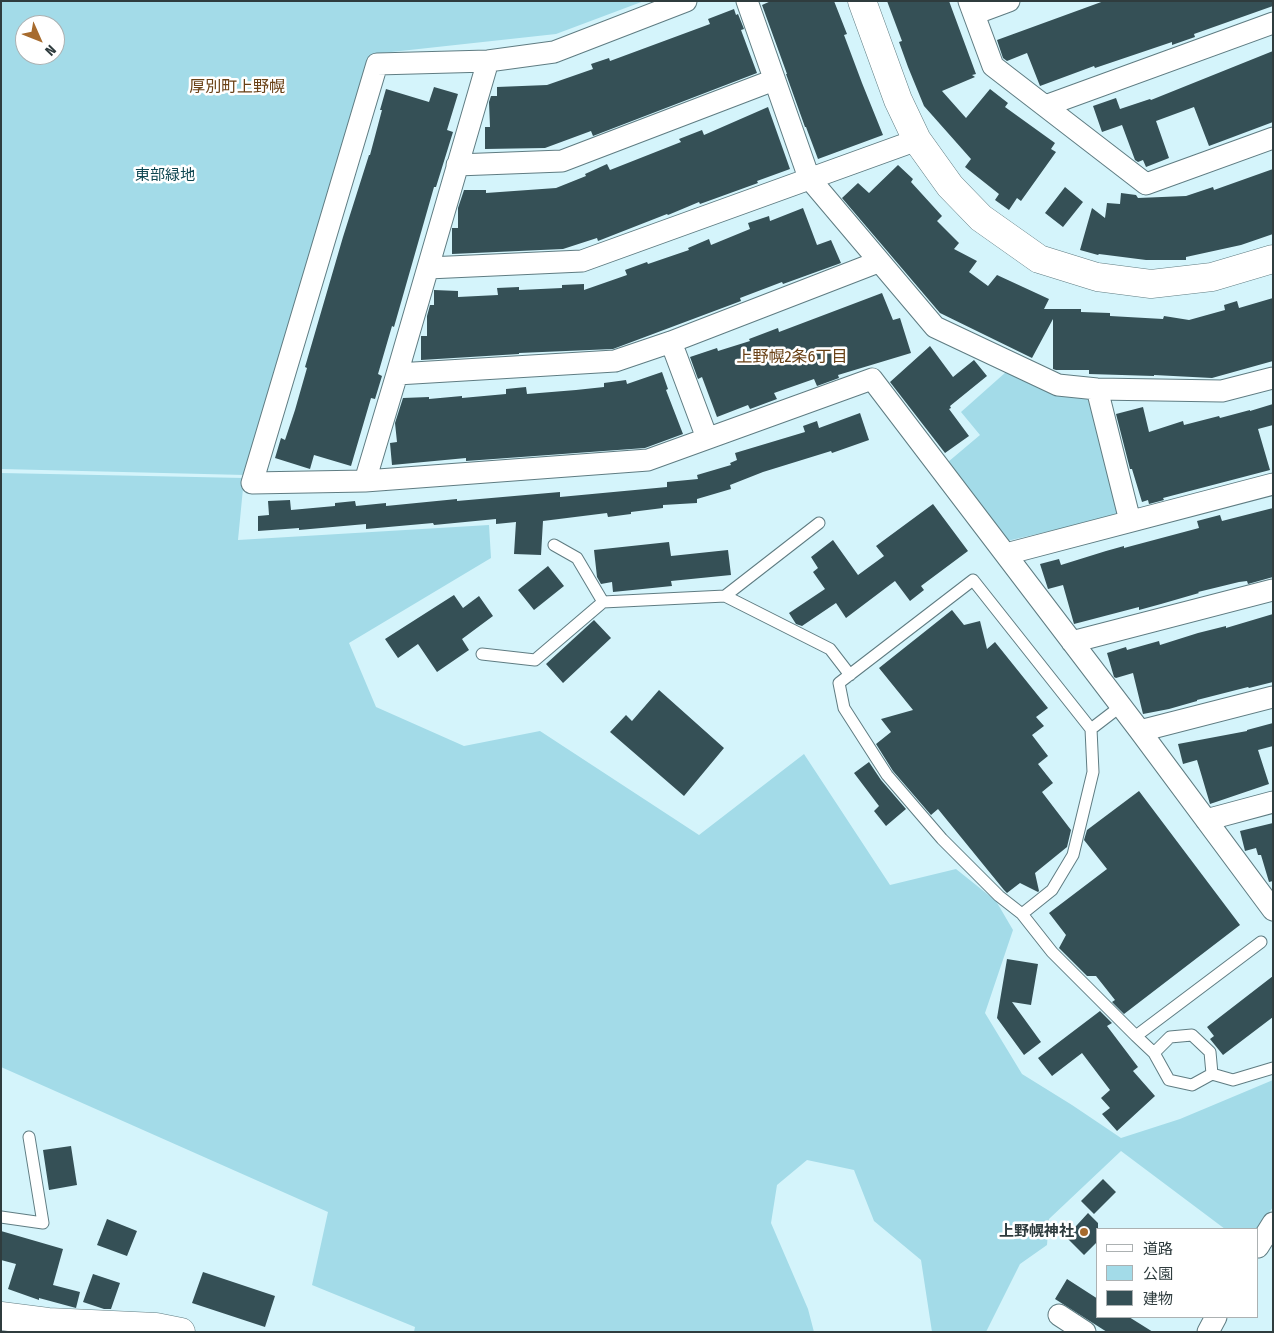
<!DOCTYPE html>
<meta charset="utf-8">
<style>
body{margin:0}
#map{position:relative;width:1274px;height:1333px;overflow:hidden;background:#d4f4fb;font-family:"Fira Sans Condensed","Noto Sans JP",sans-serif}
canvas{display:block}
.frame{position:absolute;inset:0;border:2px solid #2f3c3e;pointer-events:none}
.legend{position:absolute;left:1096px;top:1228px;width:162px;height:90px;box-sizing:border-box;background:#fff;border:1px solid #acb1b2;margin:0;padding:6px 9px;list-style:none;font-size:15px;color:#2f3c3e}
.legend li{display:flex;align-items:center;gap:10px;height:25px}
.legend b{width:25px;border:1px solid #acb1b2}
.north{position:absolute;left:15px;top:15px;width:50px;height:50px;box-sizing:border-box;background:#fff;border:1px solid #acb1b2;border-radius:50%;rotate:134deg;font-size:14px;font-weight:700;line-height:20px;text-align:center;color:#2f3c3e}
.north::after{content:'';display:block;margin:auto;width:18px;height:22px;background:#a76b2e;clip-path:polygon(50% 0,100% 100%,50% 72%,0 100%)}
</style>
<div id="map">
<canvas width="1274" height="1333"></canvas>
<div class="frame"></div>
<ul class="legend">
<li><b style="height:6px;background:#fff"></b>道路</li>
<li><b style="height:14px;background:#a3dbe8"></b>公園</li>
<li><b style="height:14px;background:#355056"></b>建物</li>
</ul>
<div class="north">N</div>
</div>
<script>
const ctx = document.querySelector('canvas').getContext('2d');
ctx.lineJoin = 'round';
function fill(path, color) {
  ctx.fillStyle = color;
  ctx.fill(path, 'evenodd');
}
function poly(rows) {
  const path = new Path2D();
  for (const r of rows) {
    path.moveTo(r[0], r[1]);
    for (let i = 2; i < r.length; i += 2) path.lineTo(r[i], r[i + 1]);
  }
  return path;
}
function strokePath(path, color, width, dash) {
  ctx.strokeStyle = color;
  ctx.lineWidth = width;
  ctx.lineCap = dash ? 'butt' : 'round';
  ctx.setLineDash(dash || []);
  ctx.stroke(path);
}
function write(font, color, halo, rows, align = 'center') {
  ctx.font = font + ' "Fira Sans Condensed","Noto Sans JP",sans-serif';
  ctx.lineWidth = 5;
  ctx.setLineDash([]);
  ctx.textBaseline = 'middle';
  ctx.strokeStyle = halo;
  ctx.fillStyle = color;
  for (const [text, x, y, turn = 0] of rows) {
    ctx.save();
    ctx.translate(x, y);
    ctx.rotate((+turn || 0) * Math.PI / 180);
    ctx.textAlign = isNaN(turn) ? turn : align;
    if (halo) ctx.strokeText(text, 0, 0);
    ctx.fillText(text, 0, 0);
    ctx.restore();
  }
}
fill(poly([
 [1,1,644,1,556,34,373,54,245,475,1,469],
 [25,25,55,25,55,55,25,55],
 [1006,372,1089,395,1119,515,1007,541,948,462,980,435,961,412],
 [1,473,244,478,238,540,489,525,491,558,349,643,376,707,464,746,540,731,699,835,804,754,890,885,956,869,996,901,1013,930,985,1013,1022,1074,1072,1105,1121,1138,1180,1119,1273,1080,1273,1207,1257,1229,1225,1229,1121,1151,1049,1219,1047,1245,1020,1264,986,1332,932,1332,921,1260,874,1221,854,1170,807,1160,777,1185,771,1223,808,1309,814,1332,414,1332,415,1327,312,1285,328,1212,1,1067]
]), '#a3dbe8');
fill(poly([
 [771,1,834,1,847,34,844,35,862,83,883,135,818,159,806,127,805,127,786,74,787,74,762,5],
 [887,1,949,1,976,74,972,75,975,77,942,91,966,118,990,89,1008,103,1005,107,1055,143,1051,149,1056,152,1021,201,1017,198,1009,210,995,200,999,194,965,167,971,159,924,106,908,67,899,42,902,41],
 [1104,1,1273,1,1273,6,1194,34,1195,37,1172,45,1172,42,1095,68,1094,66,1040,86,1027,53,1007,61,1003,58,997,40],
 [734,9,736,15,738,14,744,29,741,30,757,73,593,136,591,131,545,148,485,149,485,127,490,127,489,102,491,96,497,96,497,87,547,85,593,69,591,64,609,58,610,61,710,24,708,19],
 [1273,51,1273,122,1209,146,1194,107,1156,121,1169,158,1146,167,1143,160,1138,162,1135,160,1122,125,1102,132,1093,106,1116,98,1120,109,1150,99,1151,100],
 [434,87,458,94,447,130,453,132,436,187,434,187,394,327,392,326,378,374,382,376,375,399,371,398,351,466,314,455,310,469,275,458,281,438,285,440,295,410,307,368,305,367,343,237,369,155,370,155,382,110,380,110,386,89,429,102],
 [768,107,790,169,757,181,758,183,700,204,699,202,668,215,667,214,598,241,597,238,563,249,452,254,452,228,458,228,458,208,464,190,486,190,486,193,556,188,586,176,585,174,607,164,610,170,681,142,679,139,702,130,704,135],
 [898,165,913,179,911,182,942,216,937,221,959,243,954,249,977,261,969,272,988,286,997,275,1049,299,1044,309,1081,309,1081,312,1110,313,1110,316,1163,319,1164,316,1189,320,1225,310,1224,305,1237,301,1239,308,1273,298,1273,361,1212,378,1154,375,1154,376,1089,374,1089,370,1056,370,1053,369,1053,319,1032,358,940,313,842,198,858,183,869,193],
 [1273,169,1273,234,1241,245,1186,257,1186,260,1146,260,1099,254,1098,255,1080,250,1092,208,1105,218,1107,203,1120,204,1121,193,1136,195,1138,198,1186,196,1213,187,1214,190],
 [1065,187,1083,202,1063,227,1045,213],
 [803,208,817,245,831,240,841,263,783,284,782,282,740,298,741,301,613,349,519,353,519,354,421,360,421,336,427,336,427,316,430,305,434,305,434,290,458,291,458,297,498,295,497,288,519,287,519,290,562,288,562,285,584,284,584,290,627,275,625,270,647,262,648,264,689,250,688,248,709,239,711,245,750,229,748,223,769,216,770,221],
 [882,293,893,320,900,318,911,353,838,375,839,378,817,386,814,379,774,393,777,399,750,409,748,405,717,417,702,377,698,379,690,357,717,348,718,351,750,341,749,339,778,328,779,332],
 [930,346,953,377,974,360,987,376,950,406,951,408,949,409,969,436,945,453,890,382],
 [662,372,668,389,666,390,683,434,645,448,466,461,466,458,392,465,390,443,397,442,395,423,403,398,429,397,429,399,462,396,462,398,506,394,506,389,526,387,527,394,576,390,604,387,604,383,626,380,627,384],
 [1273,404,1273,425,1258,429,1270,470,1163,498,1164,500,1149,504,1148,500,1142,502,1132,469,1130,469,1116,414,1143,407,1149,432,1183,421,1184,425,1219,416,1220,418,1250,410,1250,411],
 [860,413,869,440,832,453,831,451,763,472,730,485,731,489,697,499,697,503,663,505,663,508,631,512,631,514,608,517,607,513,543,521,541,555,514,554,516,522,496,524,496,519,434,525,433,523,366,529,366,524,299,530,299,528,258,531,258,516,269,515,268,501,290,500,291,510,335,506,335,503,355,501,356,506,386,503,386,506,457,499,457,501,560,492,560,497,667,487,667,482,698,479,697,475,731,465,730,463,737,460,735,453,805,432,803,426,817,421,819,428],
 [933,504,968,551,921,586,924,590,910,601,895,581,846,618,836,603,802,626,796,624,789,613,825,589,813,572,818,568,811,557,833,540,858,575,884,556,876,546],
 [1273,508,1273,577,1248,584,1247,581,1239,582,1198,592,1199,593,1161,604,1139,610,1139,607,1074,624,1063,585,1048,589,1040,564,1059,559,1061,565,1106,551,1124,546,1124,548,1199,528,1197,521,1220,515,1222,521],
 [669,542,671,556,728,550,731,575,671,581,672,586,613,592,612,582,601,584,597,577,594,550],
 [548,566,564,586,534,610,518,590],
 [454,595,463,608,479,596,493,616,462,639,469,650,437,672,418,644,398,658,385,639],
 [952,610,964,625,980,621,987,649,995,642,1048,708,1036,717,1044,726,1032,735,1048,756,1038,764,1053,783,1042,792,1071,830,1067,847,1035,873,1039,891,1038,892,1020,883,1007,893,1004,890,938,809,931,815,893,771,876,744,891,732,881,719,913,710,879,668],
 [1273,614,1273,682,1249,688,1248,687,1197,700,1197,701,1169,709,1143,714,1133,673,1116,678,1114,677,1107,653,1126,647,1127,650,1159,641,1160,645,1198,633,1226,626,1226,628],
 [594,620,611,638,563,683,546,664],
 [659,690,724,748,684,796,610,732,626,715,632,721],
 [1273,723,1273,746,1258,750,1269,784,1210,804,1197,760,1183,764,1178,744,1247,731,1247,730],
 [869,762,881,780,906,809,886,826,874,811,879,806,854,773],
 [1139,791,1240,925,1124,1014,1112,1002,1115,1000,1096,976,1087,976,1059,948,1066,935,1049,913,1107,869,1084,840,1087,830],
 [1273,823,1273,881,1269,882,1261,855,1258,855,1256,848,1245,851,1240,831],
 [1007,959,1038,964,1031,1005,1012,1002,1041,1042,1024,1055,997,1018],
 [1273,976,1273,1017,1223,1055,1210,1039,1214,1036,1207,1027],
 [1100,1011,1112,1023,1107,1026,1138,1067,1133,1071,1155,1096,1117,1131,1102,1114,1110,1108,1101,1098,1110,1090,1082,1053,1052,1076,1038,1058],
 [71,1146,77,1185,49,1190,43,1150],
 [1103,1179,1116,1192,1094,1214,1081,1201],
 [1088,1213,1098,1223,1098,1241,1084,1255,1066,1237],
 [107,1219,137,1231,127,1256,97,1245],
 [1,1231,63,1249,53,1285,80,1292,76,1308,39,1298,39,1300,8,1289,16,1264,1,1260],
 [203,1272,275,1296,265,1327,192,1303],
 [93,1274,120,1283,111,1309,104,1309,83,1302],
 [1067,1279,1098,1299,1098,1317,1129,1317,1153,1332,1107,1332,1055,1299]
]), '#355056');
const service = poly([
 [554,545,577,558,603,602,725,596,830,649,850,675],
 [725,596,819,523],
 [482,654,535,660,603,602],
 [1091,729,973,580,839,683,844,708,887,775,942,839,999,896,1022,914,1052,952,1136,1036,1261,942],
 [1022,914,1052,890,1073,855,1093,772,1091,729,1121,706],
 [1136,1036,1154,1053],
 [1212,1074,1210,1052,1192,1035,1170,1037,1154,1053,1169,1080,1192,1085,1212,1074,1233,1080,1273,1068],
 [1,1217,43,1223,29,1137]
]);
const minor = poly([
 [686,1,554,52,488,61,377,64,252,483,365,481,648,460,872,379,1140,731,1273,910],
 [747,1,809,178,935,327,1058,385,1097,389,1222,391,1273,378],
 [969,1,993,66,1146,184,1273,138],
 [974,14,1009,1],
 [1045,106,1273,23],
 [457,165,562,161,774,80],
 [428,268,582,261,917,140],
 [671,342,707,438],
 [397,374,615,361,671,342,878,262],
 [1097,389,1130,521],
 [365,481,397,374,488,61],
 [1006,554,1273,484],
 [1072,642,1273,590],
 [1140,731,1273,697],
 [1206,820,1273,802],
 [1258,1247,1273,1223],
 [1059,1315,1085,1332],
 [1208,1332,1216,1317]
]);
const tertiary = poly([
 [862,1,898,100,917,140,950,186,981,218,1039,259,1097,277,1151,284,1212,277,1273,259],
 [1,1316,48,1322,156,1327,181,1332]
]);
strokePath(service, '#5f7c82', 13);
strokePath(minor, '#5f7c82', 23);
strokePath(tertiary, '#5f7c82', 29);
strokePath(service, '#fff', 11);
strokePath(minor, '#fff', 21);
strokePath(tertiary, '#fff', 28);
for (const [x, y, r, color] of [
 [1084,1232,5,"#a76b2e"]
]) {
  const dot = new Path2D();
  dot.arc(x, y, r, 0, 2 * Math.PI);
  ctx.fillStyle = color;
  ctx.fill(dot);
  strokePath(dot, '#fff', 2);
}
write('15px', '#0e4650', '#fff', [
 ["東部緑地",165,176]
]);
write('bold 15px', '#2f3c3e', '#fff', [
 ["上野幌神社",1074,1232]
], 'right');
write('16px', '#694015', '#fff', [
 ["厚別町上野幌",237,88],
 ["上野幌2条6丁目",792,358]
]);
</script>
